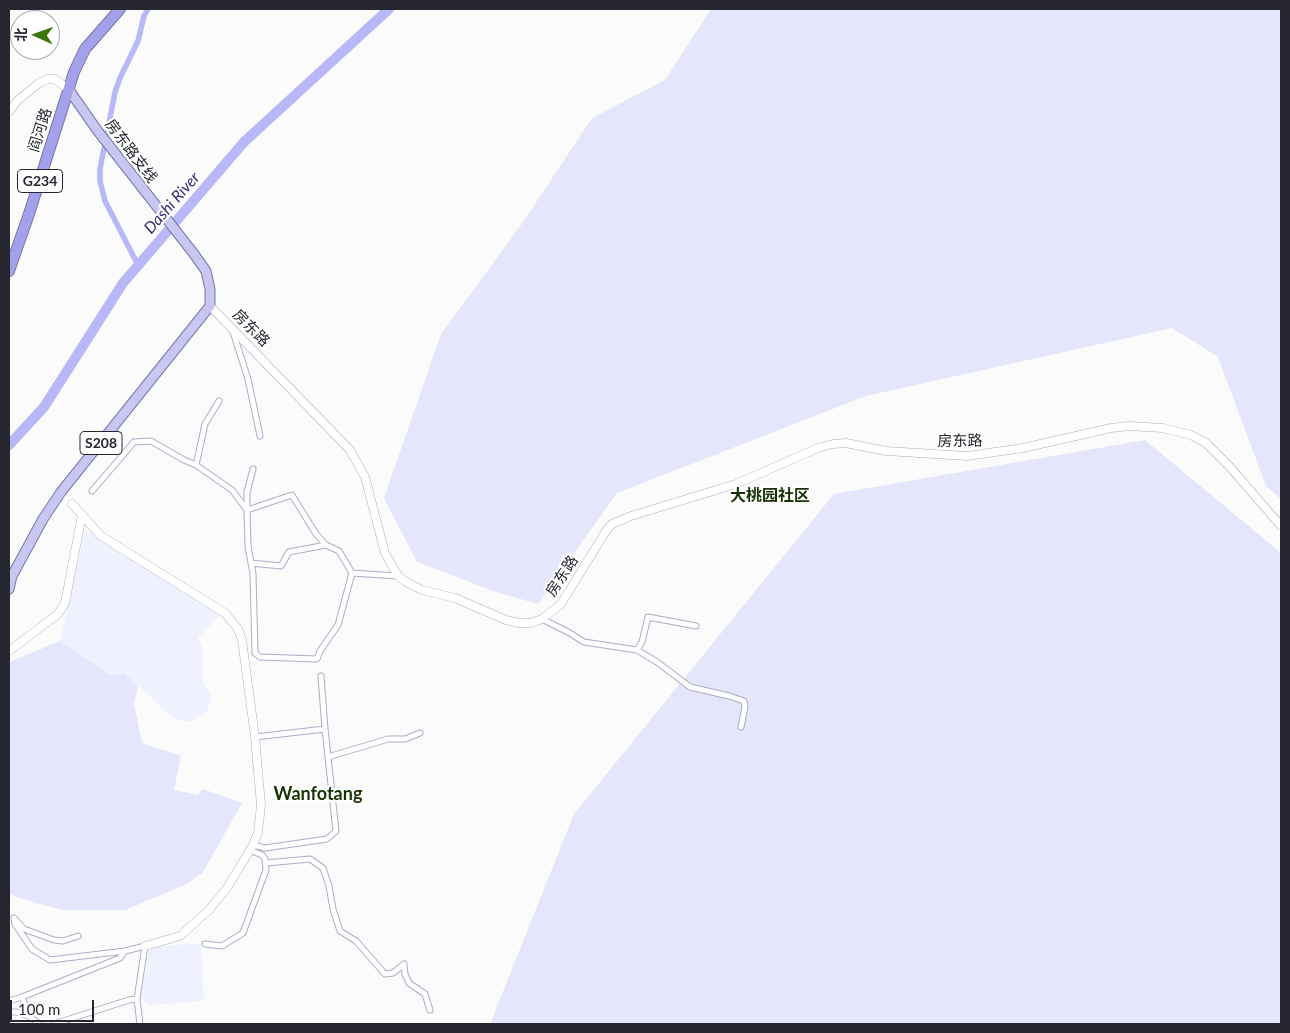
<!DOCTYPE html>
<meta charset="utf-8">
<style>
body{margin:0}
#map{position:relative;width:1290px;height:1033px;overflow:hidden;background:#fbfbfb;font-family:Lato,"Noto Sans SC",sans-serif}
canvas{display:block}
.frame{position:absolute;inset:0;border:10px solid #25262f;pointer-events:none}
.north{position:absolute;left:10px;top:10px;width:50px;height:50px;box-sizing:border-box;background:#fff;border:1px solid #a8a8ac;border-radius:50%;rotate:272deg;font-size:14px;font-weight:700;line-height:20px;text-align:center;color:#25262f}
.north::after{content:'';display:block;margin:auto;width:18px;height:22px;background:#3d7608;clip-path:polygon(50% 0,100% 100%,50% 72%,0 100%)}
.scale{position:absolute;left:10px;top:1000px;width:84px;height:22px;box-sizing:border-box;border:2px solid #25262f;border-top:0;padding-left:6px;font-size:15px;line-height:18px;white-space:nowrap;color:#25262f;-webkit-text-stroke:4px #fff;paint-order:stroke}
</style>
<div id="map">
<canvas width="1290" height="1033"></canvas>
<div class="frame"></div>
<div class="north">北</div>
<div class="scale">100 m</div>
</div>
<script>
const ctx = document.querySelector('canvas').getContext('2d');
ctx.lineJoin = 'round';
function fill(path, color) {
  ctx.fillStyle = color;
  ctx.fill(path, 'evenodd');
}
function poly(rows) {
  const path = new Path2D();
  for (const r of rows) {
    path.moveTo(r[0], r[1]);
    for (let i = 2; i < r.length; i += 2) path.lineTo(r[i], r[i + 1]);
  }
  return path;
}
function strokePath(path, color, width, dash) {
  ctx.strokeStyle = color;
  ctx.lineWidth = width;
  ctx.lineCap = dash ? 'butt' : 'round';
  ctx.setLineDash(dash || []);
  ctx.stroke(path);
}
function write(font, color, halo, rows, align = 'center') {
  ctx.font = font + ' Lato,"Noto Sans SC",sans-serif';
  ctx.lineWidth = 4.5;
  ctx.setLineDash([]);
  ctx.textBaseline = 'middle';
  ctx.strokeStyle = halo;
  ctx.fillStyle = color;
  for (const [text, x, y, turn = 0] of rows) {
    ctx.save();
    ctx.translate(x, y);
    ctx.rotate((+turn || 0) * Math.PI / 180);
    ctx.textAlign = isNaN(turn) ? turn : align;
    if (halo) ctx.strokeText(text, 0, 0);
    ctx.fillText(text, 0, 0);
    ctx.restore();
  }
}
fill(poly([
 [85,530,220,615,198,638,202,648,203,684,212,697,207,711,191,722,173,718,124,673,113,676,60,641],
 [201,943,204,1001,150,1005,141,999,150,947]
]), '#f0f1fe');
fill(poly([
 [711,9,1281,9,1281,499,1266,486,1218,357,1172,328,866,396,617,493,538,604,496,592,417,562,384,498,441,334,521,225,592,118,665,80],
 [1145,440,1281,553,1281,1024,490,1024,574,814,834,494],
 [60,641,112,676,124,673,138,686,134,704,142,743,181,756,174,790,198,795,203,789,242,803,203,872,187,884,125,910,62,910,16,897,9,892,9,665,12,661]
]), '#e5e6fc');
strokePath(poly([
 [138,265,105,201,100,181,100,169,115,92,120,78,138,41,144,16,148,9]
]), '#b8b7f8', 5.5);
strokePath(poly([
 [9,445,44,407,123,283,244,142,389,9]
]), '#b8b7f8', 10);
const street = poly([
 [233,332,248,379,260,436],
 [196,465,205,424,219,401],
 [92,491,134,442,151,441,184,460,196,465,232,490,247,510],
 [247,510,247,492,253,469],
 [251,563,281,566,289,552,326,545],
 [352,573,338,625,320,651,317,659,260,657,255,653,253,574,248,546,247,510,292,495,316,534,326,545,339,551,352,573,398,576],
 [542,619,568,632,584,642,637,650,657,662,690,687,729,696,744,701,745,707,741,727],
 [637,650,642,642,648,617,696,626],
 [255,737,325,729],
 [328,757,388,739,405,739,420,733],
 [253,845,265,848,327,839,336,831,325,729,321,676],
 [266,863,310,859,323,868,329,886,333,909,340,931,356,941,385,974,393,973,404,964,405,974,409,983,425,994,430,1010],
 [78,936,63,941,54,940,24,929,14,918,15,924,32,949,50,960,125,951],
 [205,944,222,946,243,933,266,870,265,859,262,855,250,850],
 [9,1001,22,997],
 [9,1012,16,1012,29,1016],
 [39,1024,29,1016,22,997,120,958,125,951,145,946,137,999,140,1024],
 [54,1024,129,1000,137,999]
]);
const secondary = poly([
 [9,112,17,101,39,83,48,79,55,79,69,90],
 [210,306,350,450,365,477,385,553,398,576,406,582,422,590,455,598,506,620,519,623,531,623,542,619,561,604,606,531,612,524,631,516,736,484,818,448,833,444,846,443,886,451,967,456,1023,448,1111,428,1129,426,1163,428,1191,435,1206,443,1230,467,1281,526],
 [72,504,101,536,225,613,238,629,242,640,255,737,261,805,258,833,253,845,227,888,209,910,180,936,145,946],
 [9,651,58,614,65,603,82,515]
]);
const primary = poly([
 [9,589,12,576,43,519,61,492,210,306,210,289,206,271,194,254,97,130,69,90]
]);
const highway = poly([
 [9,271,29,214,74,72,85,49,120,9]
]);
strokePath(street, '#acadc5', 7);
strokePath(secondary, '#acadc5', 9);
strokePath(primary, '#7776a8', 11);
strokePath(highway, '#7776a8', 12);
strokePath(street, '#fff', 5);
strokePath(secondary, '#fff', 8);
strokePath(primary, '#c8c7f2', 9);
strokePath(highway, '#a3a1e9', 10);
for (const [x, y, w] of [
 [40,181,45],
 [101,443,42]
]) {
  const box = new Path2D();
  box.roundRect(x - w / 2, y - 11.5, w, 23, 4);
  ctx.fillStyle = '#fff';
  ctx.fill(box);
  strokePath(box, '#25262f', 1);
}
write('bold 14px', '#25262f', null, [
 ["G234",40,181],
 ["S208",101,443]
]);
write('15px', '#25262f', '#fff', [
 ["阎河路",40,130,-72],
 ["房东路支线",131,151,53],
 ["房东路",251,328,45],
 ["房东路",960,441,-1],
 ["房东路",562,576,-57]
]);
write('italic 16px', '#372c76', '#fff', [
 ["Dashi River",172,203,-49]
]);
write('bold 16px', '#183303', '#fff', [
 ["大桃园社区",770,496]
]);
write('bold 18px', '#183303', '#fff', [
 ["Wanfotang",318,794]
]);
</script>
